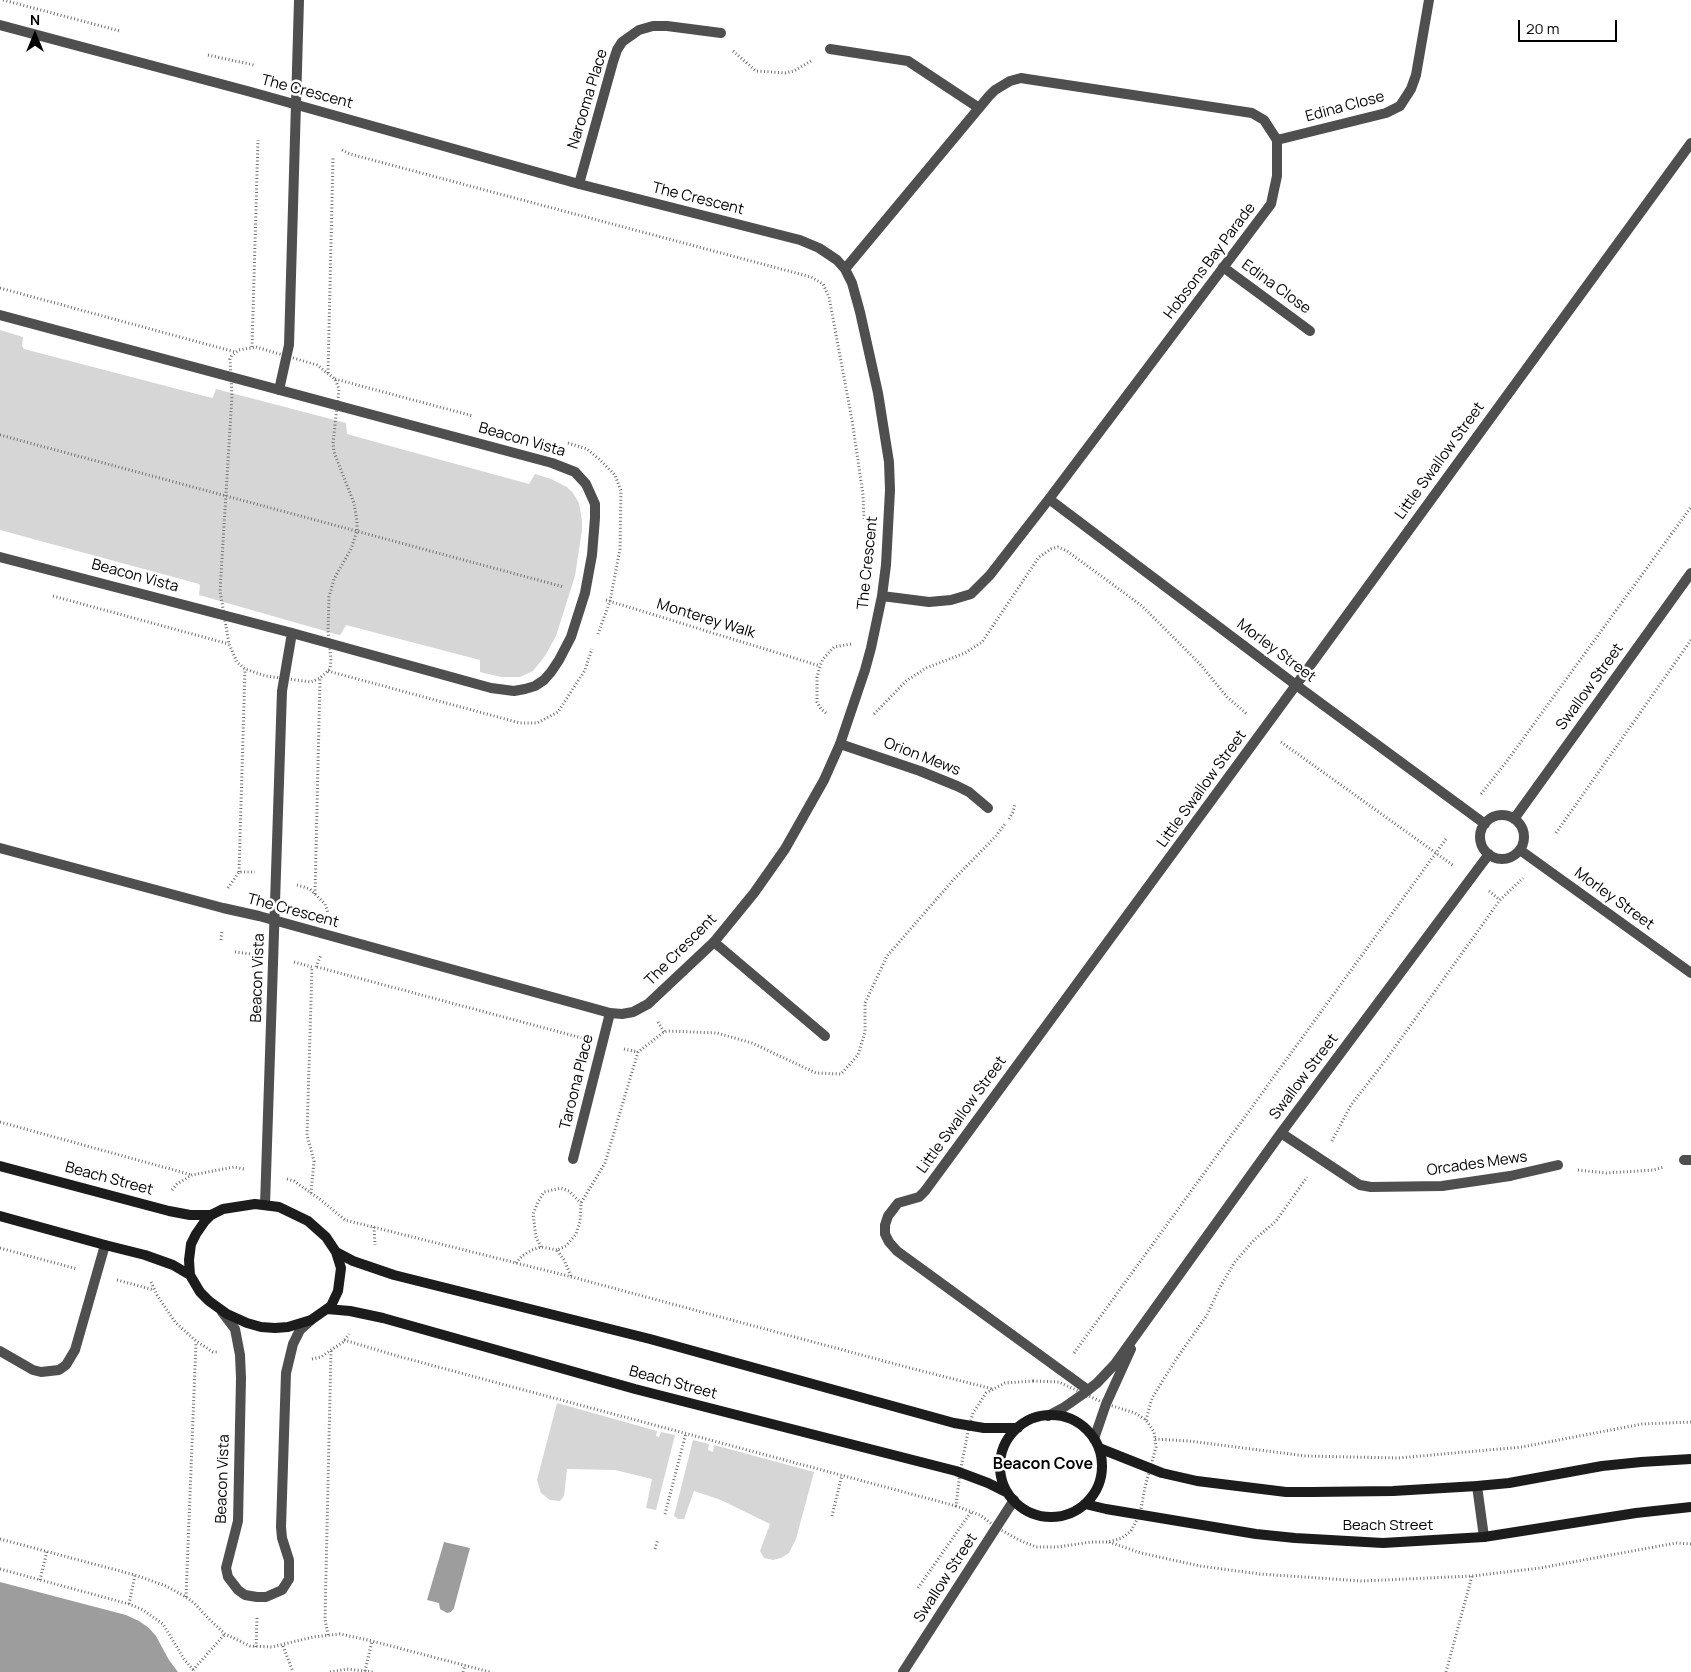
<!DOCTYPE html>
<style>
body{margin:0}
#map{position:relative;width:1691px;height:1672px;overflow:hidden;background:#fff;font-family:Manrope,sans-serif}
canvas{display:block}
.north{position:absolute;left:10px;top:10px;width:50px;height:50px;-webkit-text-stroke:4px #fff;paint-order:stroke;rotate:0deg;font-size:14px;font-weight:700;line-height:20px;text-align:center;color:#000}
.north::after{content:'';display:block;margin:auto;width:18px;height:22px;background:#000;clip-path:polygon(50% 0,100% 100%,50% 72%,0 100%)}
.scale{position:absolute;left:1518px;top:20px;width:99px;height:22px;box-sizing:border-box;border:2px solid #000;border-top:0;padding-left:6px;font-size:15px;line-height:18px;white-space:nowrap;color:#000;-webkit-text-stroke:4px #fff;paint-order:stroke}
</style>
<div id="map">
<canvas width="1691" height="1672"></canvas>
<div class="north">N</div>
<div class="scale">20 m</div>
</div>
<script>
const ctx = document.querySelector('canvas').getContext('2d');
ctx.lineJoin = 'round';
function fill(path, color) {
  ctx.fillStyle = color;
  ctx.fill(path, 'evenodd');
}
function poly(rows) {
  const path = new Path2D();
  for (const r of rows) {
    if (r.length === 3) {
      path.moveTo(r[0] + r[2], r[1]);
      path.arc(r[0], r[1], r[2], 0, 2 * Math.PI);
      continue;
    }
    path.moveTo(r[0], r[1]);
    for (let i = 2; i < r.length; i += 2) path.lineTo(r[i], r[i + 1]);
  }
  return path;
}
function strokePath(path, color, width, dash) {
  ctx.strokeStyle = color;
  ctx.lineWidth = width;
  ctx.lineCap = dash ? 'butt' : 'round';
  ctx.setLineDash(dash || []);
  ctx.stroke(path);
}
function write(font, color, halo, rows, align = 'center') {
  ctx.font = font + ' Manrope,sans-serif';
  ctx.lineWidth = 5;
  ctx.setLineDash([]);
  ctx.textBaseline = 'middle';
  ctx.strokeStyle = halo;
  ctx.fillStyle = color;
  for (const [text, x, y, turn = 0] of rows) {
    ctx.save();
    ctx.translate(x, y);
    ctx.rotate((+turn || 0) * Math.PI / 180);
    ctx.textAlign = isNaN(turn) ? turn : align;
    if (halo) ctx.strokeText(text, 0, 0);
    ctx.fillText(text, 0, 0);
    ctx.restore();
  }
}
fill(poly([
 [0,330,23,337,22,346,24,349,212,398,213,397,216,389,346,423,347,434,390,446,529,484,535,474,551,479,567,487,573,493,579,503,582,521,582,530,575,576,556,636,545,656,533,671,520,677,501,677,480,672,480,660,346,625,341,634,339,635,199,595,200,586,199,584,0,530],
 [557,1403,657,1431,656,1436,659,1437,661,1432,675,1435,656,1510,646,1508,652,1479,615,1470,567,1469,564,1496,560,1501,550,1500,541,1493,537,1480],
 [693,1440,709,1444,708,1450,713,1452,714,1445,814,1472,796,1539,789,1553,781,1558,773,1560,764,1558,760,1551,770,1524,721,1500,694,1491,684,1519,678,1519,674,1516]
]), '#d6d6d6');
fill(poly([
 [444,1542,470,1548,454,1608,451,1612,447,1613,440,1609,439,1603,427,1600],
 [0,1582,126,1615,139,1621,149,1628,156,1636,169,1660,178,1672,0,1672]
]), '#9d9d9d');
strokePath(poly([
 [3,0,120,31],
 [733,51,756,71,785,73,794,71,811,61],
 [208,55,254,65],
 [342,150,350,154,811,277,823,284,829,297,852,420,863,495,864,519],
 [0,288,235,352],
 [252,347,258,140],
 [256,347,317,365,335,379,339,389,333,443,334,452,354,503,357,521,357,531,351,549,334,579,329,597,328,631,331,660,330,669,320,678,311,682,266,676,245,669,237,662,229,644,220,591,232,396,230,359,232,355,239,350,256,347],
 [328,373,333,157],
 [335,379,473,416],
 [0,435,564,587],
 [568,443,587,449,600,460,615,475,621,491,620,549,610,601,598,634],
 [53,596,229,644],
 [606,600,820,666],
 [328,671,520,723,537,723,558,712,585,670,592,649],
 [826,713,821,709,817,702,817,677,820,666,823,659,834,647,851,644],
 [874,714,906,681,926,668,965,653,982,642,1039,557,1051,549,1058,547,1067,551,1142,606,1200,664,1227,697,1247,714],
 [1281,742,1454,866],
 [1481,794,1507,761,1691,507],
 [1009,819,1013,812,1015,804],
 [1556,833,1691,640],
 [239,872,245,669],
 [297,885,310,889,325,904,328,913],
 [228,888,239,872,255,872],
 [1489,891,1500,900],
 [315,894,320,679],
 [221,940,222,931],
 [235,952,251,954],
 [294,962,312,967,307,1135,314,1161,311,1193],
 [316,967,321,955],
 [317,967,582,1038],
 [658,1022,664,1032],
 [624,1049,638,1052],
 [0,1122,192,1175],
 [1332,1141,1351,1105,1385,1061,1500,900,1523,878],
 [1578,1170,1606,1173,1654,1170,1664,1167],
 [287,1179,294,1181,321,1200,345,1220,572,1277,910,1368,993,1389],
 [172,1190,177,1184,192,1175,234,1167,244,1169],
 [374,1227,375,1245],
 [541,1247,536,1237,533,1214,538,1202,544,1192,561,1188,569,1191,581,1203],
 [0,1248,77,1269],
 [516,1263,522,1256,532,1250,541,1247,557,1250],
 [571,1276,564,1260,557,1250,566,1246,576,1234,580,1222,581,1203,605,1163,638,1052,664,1032,668,1031,717,1033,752,1043,816,1073,841,1074,858,1055,865,1032,865,1003,887,956,955,878,996,836,1005,824],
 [117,1280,154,1290],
 [151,1282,157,1295,175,1322,196,1341,213,1352,217,1352],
 [344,1340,401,1357,956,1506],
 [1074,1353,1446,839],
 [312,1359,321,1357,343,1342,349,1334],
 [1033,1381,1059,1382,1106,1404,1135,1413,1146,1420,1154,1432,1156,1447,1145,1487,1140,1514,1131,1531,1122,1538,1108,1542,1091,1542,1057,1547,1036,1547,1019,1540,996,1527,980,1515,956,1506,960,1472,969,1427,973,1413,986,1393,1005,1383,1033,1381],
 [1146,1420,1152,1398,1175,1361,1207,1315,1219,1289,1234,1263,1254,1240,1276,1221,1307,1177],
 [1155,1439,1189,1441,1306,1456,1398,1458,1522,1447,1642,1424,1691,1422],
 [665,1514,686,1433],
 [832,1516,842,1475],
 [0,1539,135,1575,166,1586,186,1597,194,1603,211,1621,225,1634,250,1646,272,1647,313,1637,340,1634,372,1641,490,1672],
 [1109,1542,1141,1553,1200,1566,1260,1574,1362,1581,1472,1576,1540,1568,1676,1543,1691,1544],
 [655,1549,658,1539],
 [0,1569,129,1604,143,1610,163,1624,184,1659,195,1672],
 [40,1580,47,1551],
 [918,1588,971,1512],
 [186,1597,196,1342],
 [129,1604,135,1575],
 [328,1635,325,1619,331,1351],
 [283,1646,293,1672],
 [256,1647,257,1618],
 [193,1670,225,1634],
 [365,1671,372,1641],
 [330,1672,347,1669,373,1672],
 [463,1672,465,1665],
 [1446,1672,1472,1576]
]), '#717171', 3, [1, 2.5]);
strokePath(poly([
 [840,744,920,771,957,786,969,792,988,808],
 [714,942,825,1036],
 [573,1159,610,1013],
 [1684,1160,1691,1160],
 [1510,1176,1558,1165],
 [0,1351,33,1370,41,1372,59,1370,66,1365,75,1350,105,1245],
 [1088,1390,897,1251,889,1242,885,1234,885,1225,888,1216,898,1203,919,1197,925,1191,1296,685,1691,143],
 [1477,1486,1484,1537]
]), '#4f4f4f', 10);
strokePath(poly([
 [0,25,251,92,579,184,800,240,819,248,837,260,845,269,852,283,860,312,878,393,885,437,889,462,890,490,886,565,882,596,871,648,865,670,840,744,824,780,785,849,754,893,714,942,648,1004,633,1012,622,1014,610,1013,259,916,223,908,0,848],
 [830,49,908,61,979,108],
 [1277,140,1386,113,1400,106,1411,89,1416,75,1429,0],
 [579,184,613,62,617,50,622,42,639,30,653,26,667,26,721,33],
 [1223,267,1310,331],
 [845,269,989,96,995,90,1010,81,1021,78,1027,79,1252,113,1264,120,1277,140,1277,176,1271,204,1049,499,990,575,971,594,951,600,929,602,882,596],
 [0,315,552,463,575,472,586,484,595,504,595,518,592,555,585,593,571,637,559,660,551,672,544,680,535,686,525,689,514,691,491,688,292,633,0,557],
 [279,390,289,345,299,0],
 [1049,499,1296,685,1485,824],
 [1502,837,22],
 [1514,819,1691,573],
 [1520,850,1691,973],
 [1281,1133,1355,1182,1360,1185,1371,1187,1442,1186,1510,1176],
 [265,1205,282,691,292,633],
 [222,1312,235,1329,240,1355,241,1378,238,1521,226,1568,228,1577,238,1590,245,1595,257,1597,266,1597,282,1590,289,1579,289,1560,282,1538,281,1527,286,1373,293,1344,300,1330,311,1320],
 [1048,1416,1063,1408,1083,1394,1097,1383,1115,1364,1281,1133,1489,854],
 [1094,1439,1106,1404,1131,1349],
 [903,1672,1014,1500]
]), '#4f4f4f', 10);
strokePath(poly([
 [0,1166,169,1211,190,1215,211,1215],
 [255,1204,279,1207,308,1221,326,1237,336,1252,341,1268,338,1291,331,1306,311,1320,288,1327,275,1328,261,1327,247,1323,227,1314,209,1301,200,1292,190,1275,189,1260,191,1244,196,1234,205,1221,211,1215,223,1209,255,1204],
 [0,1216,105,1245,145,1255,173,1265,190,1275],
 [336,1252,353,1261,394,1275,650,1339,954,1423,984,1428,1018,1428],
 [327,1309,350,1311,383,1318,635,1389,956,1471,988,1483,1008,1493],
 [1051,1466,51],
 [1099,1448,1162,1473,1197,1481,1286,1492,1312,1492,1393,1491,1477,1486,1509,1483,1602,1466,1641,1462,1691,1459],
 [1085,1504,1106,1509,1256,1534,1295,1538,1383,1543,1484,1537,1636,1513,1691,1507]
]), '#1c1c1c', 10);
write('15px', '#000', '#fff', [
 ["The Crescent",307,92,15],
 ["Narooma Place",588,99,-73],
 ["Edina Close",1345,107,-15],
 ["The Crescent",698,199,14],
 ["Hobsons Bay Parade",1210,261,-53],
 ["Edina CIose",1276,287,36],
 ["Beacon Vista",522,440,16],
 ["Little Swallow Street",1440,461,-54],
 ["The Crescent",868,563,-84],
 ["Beacon Vista",135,576,15],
 ["Monterey Walk",706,619,17],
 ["Morley Street",1276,651,37],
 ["Swallow Street",1590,687,-54],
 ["Orion Mews",922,757,21],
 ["Little Swallow Street",1202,789,-54],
 ["Morley Street",1614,899,36],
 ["The Crescent",293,911,15],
 ["The Crescent",681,950,-45],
 ["Beacon Vista",258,978,-88],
 ["Swallow Street",1304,1077,-53],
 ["Taroona Place",577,1082,-76],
 ["Little Swallow Street",962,1115,-54],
 ["Orcades Mews",1477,1164,-8],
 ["Beach Street",109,1179,15],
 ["Beach Street",673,1383,15],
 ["Beacon Vista",223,1479,-88],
 ["Beach Street",1388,1526],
 ["Swallow Street",946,1578,-57]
]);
write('bold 16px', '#000', '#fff', [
 ["Beacon Cove",1043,1465]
]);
</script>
